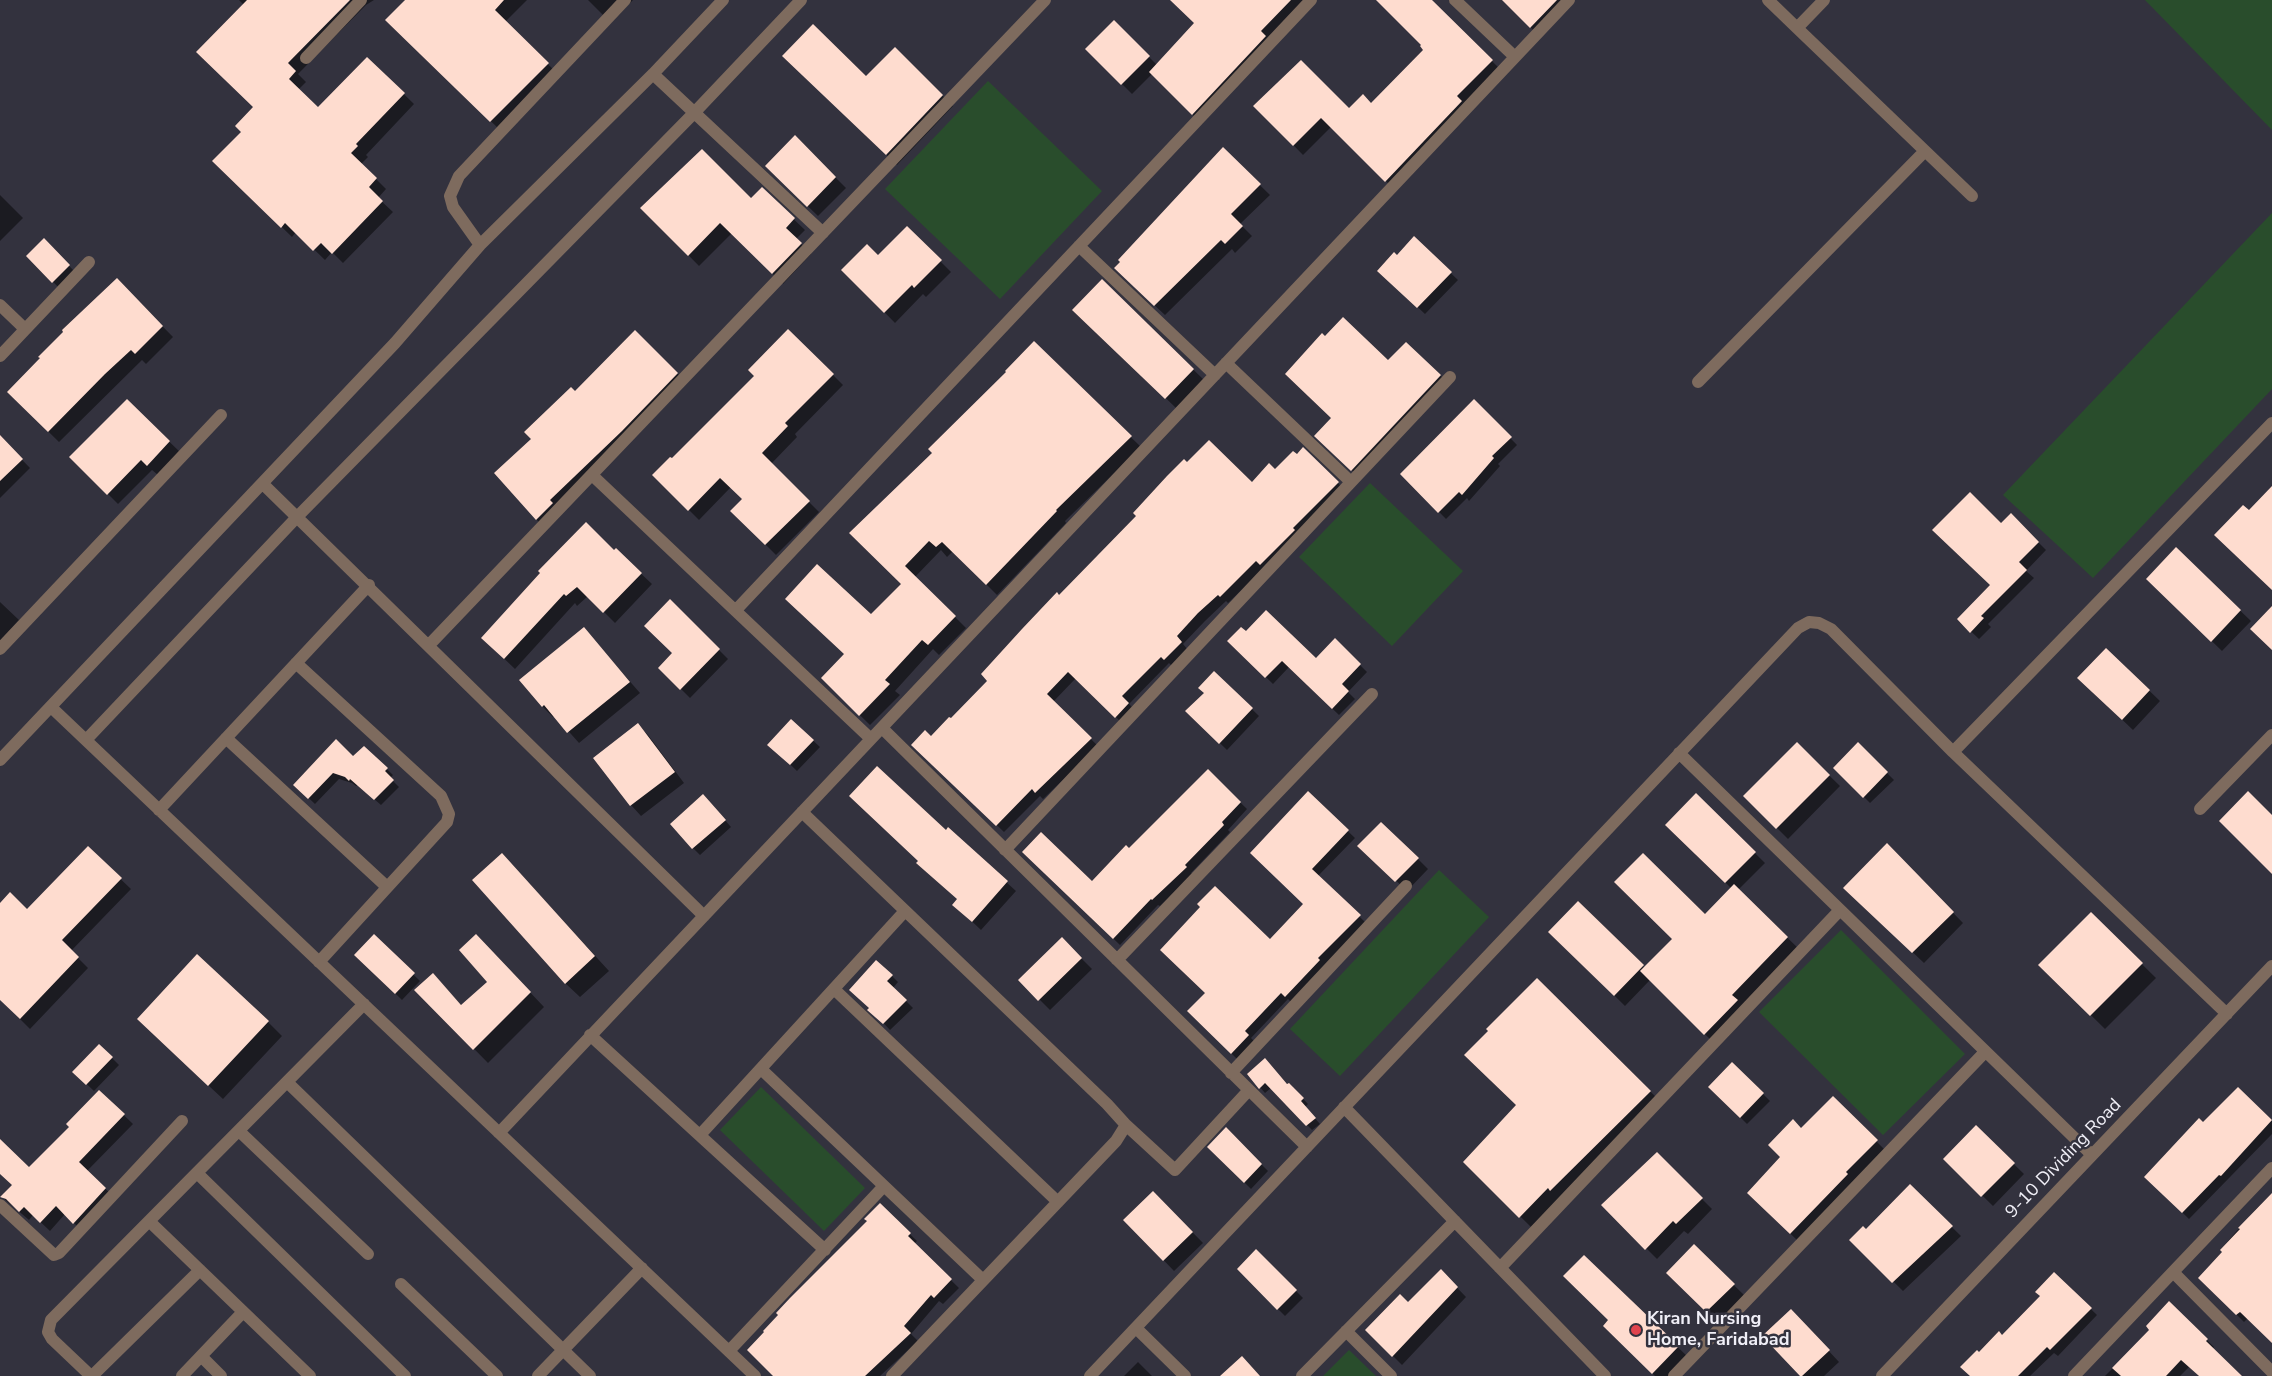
<!DOCTYPE html>
<style>
body{margin:0}
canvas{display:block;background:#33323e}
</style>
<canvas width="2272" height="1376"></canvas>
<script>
const ctx = document.querySelector('canvas').getContext('2d');
ctx.lineJoin = 'round';
function fill(path, color) {
  ctx.fillStyle = color;
  ctx.fill(path, 'evenodd');
}
function poly(rows) {
  const path = new Path2D();
  for (const r of rows) {
    path.moveTo(r[0], r[1]);
    for (let i = 2; i < r.length; i += 2) path.lineTo(r[i], r[i + 1]);
  }
  return path;
}
function strokePath(path, color, width, dash) {
  ctx.strokeStyle = color;
  ctx.lineWidth = width;
  ctx.lineCap = dash ? 'butt' : 'round';
  ctx.setLineDash(dash || []);
  ctx.stroke(path);
}
function write(font, color, halo, rows, align = 'center') {
  ctx.font = font + ' "Nunito Sans",sans-serif';
  ctx.lineWidth = 5;
  ctx.setLineDash([]);
  ctx.textBaseline = 'middle';
  ctx.strokeStyle = halo;
  ctx.fillStyle = color;
  for (const [text, x, y, turn = 0] of rows) {
    ctx.save();
    ctx.translate(x, y);
    ctx.rotate((+turn || 0) * Math.PI / 180);
    ctx.textAlign = isNaN(turn) ? turn : align;
    if (halo) ctx.strokeText(text, 0, 0);
    ctx.fillText(text, 0, 0);
    ctx.restore();
  }
}
fill(poly([
 [2145,0,2272,0,2272,130],
 [988,81,1102,191,1000,299,885,189],
 [2272,213,2272,389,2093,578,2003,495],
 [1370,483,1463,571,1392,646,1299,557],
 [1439,870,1489,917,1340,1076,1290,1029],
 [1841,930,1965,1054,1883,1135,1759,1012],
 [761,1087,865,1188,824,1231,720,1130],
 [1349,1350,1376,1376,1323,1376]
]), '#294d2c');
fill(poly([
 [239,0,374,0,366,5,298,74,306,82,298,90,318,109,367,58,414,104,366,155,368,157,361,164,386,189,378,198,393,212,343,263,332,252,325,260,296,232,292,237,214,161,242,132,255,107,244,5],
 [405,0,527,0,505,22,559,75,503,133,387,20],
 [588,0,633,0,611,23],
 [1172,0,1311,0,1202,124,1152,74,1132,94,1087,49,1114,22,1157,65,1196,23],
 [1389,0,1430,0,1501,70,1396,191,1331,127,1303,155,1255,106,1349,110,1371,104,1425,50],
 [1508,0,1563,0,1537,34,1506,2],
 [895,49,953,106,897,165,794,66,866,78],
 [795,137,846,188,818,216,766,166],
 [1223,149,1270,195,1240,224,1252,236,1235,253,1232,249,1165,315,1125,278],
 [762,189,805,230,796,239,811,254,783,284,732,233,699,266,642,208,751,199],
 [0,195,23,218,0,241],
 [907,228,951,272,926,297,923,294,895,323,843,270,878,257],
 [1414,238,1458,280,1425,314,1379,271,1397,256],
 [44,240,76,273,60,289,28,256],
 [117,280,173,337,146,364,142,360,59,442,8,392],
 [1102,281,1204,380,1176,408,1074,310],
 [788,330,843,385,795,434,797,437,771,464,819,512,776,555,732,511,743,499,731,487,699,520,654,475,672,460,756,376],
 [635,332,687,383,546,529,536,519,533,439,575,393],
 [1034,343,1141,447,1065,521,1066,523,997,595,953,551,947,557,941,550,915,577,966,628,939,655,933,649,895,691,900,695,870,725,822,678,845,655,871,616,903,584,851,533,934,453],
 [1406,343,1447,382,1358,476,1316,436],
 [127,401,180,452,158,475,152,470,118,504,71,457],
 [1474,401,1517,445,1498,464,1500,466,1469,501,1467,498,1446,519,1402,474],
 [0,437,30,468,0,498],
 [1303,449,1345,490,1228,603,1226,601,1205,621,1183,644,1188,650,1172,666,1169,663,1129,704,1136,711,1123,724,1076,678,1053,702,1098,746,1043,799,1040,796,1004,832,913,745,931,737,951,720,989,681,1059,597,1187,464,1252,483,1275,471],
 [2011,515,2046,550,2026,571,2034,578,1988,624,1991,627,1979,639,1958,619,1992,586,2001,525],
 [2176,549,2251,621,2222,651,2158,589],
 [616,550,652,584,615,623,588,596,577,606,575,603,515,669,493,648],
 [670,601,728,659,690,698,660,668,674,654],
 [0,602,19,620,0,641],
 [584,629,640,693,579,743,555,716,553,717,543,707,521,680],
 [1246,633,1316,660,1335,640,1367,672,1348,692,1355,699,1339,715,1289,667,1273,684,1229,641],
 [2106,649,2160,701,2133,730,2089,688],
 [1214,672,1259,716,1227,750,1187,711,1205,693],
 [791,720,820,747,797,771,769,744],
 [638,725,648,735,684,783,641,816,631,805],
 [1797,744,1840,786,1788,839,1745,796],
 [1858,744,1894,780,1870,803,1835,768],
 [364,747,393,775,390,778,399,787,381,805,358,785,356,786,352,783,339,779,315,804,295,785,353,758],
 [1208,771,1247,809,1228,830,1230,832,1191,873,1193,874,1160,906,1158,905,1120,945,1024,852,1092,883,1129,850],
 [1308,793,1355,838,1318,876,1366,923,1292,1003,1288,999,1251,1038,1255,1042,1238,1060,1189,1011,1270,941,1305,904],
 [1696,795,1765,863,1738,890,1798,948,1715,1044,1650,980,1625,1006,1550,932,1578,903,1645,968,1705,916,1732,889,1667,825],
 [710,803,731,827,700,855,693,848],
 [948,829,1016,891,981,930,963,913,946,831],
 [1887,845,1963,923,1924,963,1845,888],
 [88,848,131,889,71,951,88,968,30,1029,0,999,0,905,27,911],
 [502,854,609,971,580,997,565,983],
 [1370,856,1418,859,1428,869,1407,891],
 [2091,914,2156,978,2105,1029,2040,965],
 [374,936,420,981,402,1000,356,955],
 [1062,939,1092,969,1050,1010,1020,980],
 [490,950,544,1007,488,1063,416,990,433,974,462,1006,489,982],
 [892,976,898,982,893,988,913,1008,890,1030,858,996],
 [1537,980,1661,1102,1531,1227,1465,1162,1518,1105],
 [268,1022,282,1036,223,1099,152,1033],
 [100,1046,119,1065,94,1091,74,1072],
 [1732,1063,1770,1101,1747,1124,1710,1087],
 [1248,1074,1289,1084,1308,1104,1305,1107,1320,1124,1312,1130,1271,1088,1265,1093],
 [2238,1089,2272,1121,2272,1134,2189,1219,2146,1177],
 [99,1091,133,1124,87,1171,114,1197,82,1231,65,1214,50,1231,33,1215,29,1220,2,1197,13,1185,0,1173,0,1140,29,1169,70,1127],
 [1833,1098,1887,1152,1801,1244,1759,1203,1782,1157,1801,1130],
 [1976,1127,2024,1174,1993,1206,1945,1159],
 [1226,1129,1268,1171,1251,1189,1209,1147],
 [1657,1154,1712,1209,1688,1234,1684,1231,1657,1259,1603,1205],
 [1910,1186,1961,1236,1903,1291,1851,1240,1866,1231],
 [1153,1192,1203,1243,1174,1271,1125,1220],
 [2272,1194,2272,1341,2248,1318,2244,1322,2200,1278,2224,1252,2221,1249,2256,1209],
 [880,1205,917,1241,914,1244,959,1288,943,1304,939,1301,911,1334,918,1341,880,1376,776,1376],
 [1694,1246,1744,1295,1718,1322,1668,1273],
 [1256,1251,1303,1298,1285,1316,1238,1269],
 [1584,1257,1688,1357,1669,1376,1655,1376,1605,1326,1610,1320],
 [1441,1271,1466,1297,1402,1365,1367,1330,1408,1304],
 [2054,1273,2097,1315,2058,1356,2054,1353,2030,1376,1972,1376,2002,1337,2041,1296],
 [2169,1303,2214,1347,2212,1349,2240,1376,2199,1376,2189,1367,2180,1376,2105,1376,2151,1330],
 [1801,1321,1839,1362,1824,1376,1801,1376],
 [1138,1362,1152,1376,1124,1376]
]), '#0007');
fill(poly([
 [247,0,350,0,288,63,296,71,289,79,318,107,367,57,405,93,356,144,358,146,351,153,377,178,369,187,383,201,332,254,321,243,313,251,285,223,281,228,212,161,241,132,235,126,253,107,196,52],
 [405,0,504,0,495,10,549,63,490,122,385,20],
 [1170,0,1291,0,1261,31,1266,36,1192,115,1149,72,1194,23],
 [1376,0,1432,0,1493,60,1457,96,1462,101,1385,182,1321,118,1293,146,1253,106,1301,60,1349,108,1363,94,1371,103,1423,50,1420,46,1421,45],
 [1502,0,1557,0,1530,28],
 [1114,20,1150,56,1121,85,1085,49],
 [813,24,866,76,895,47,943,95,886,155,782,56],
 [795,135,836,177,807,207,765,166],
 [1223,147,1261,184,1231,214,1243,226,1225,244,1221,240,1154,306,1114,268,1120,262,1118,260],
 [702,149,751,198,762,187,795,218,786,228,802,243,772,274,720,223,688,256,640,208],
 [907,226,942,260,914,288,912,285,884,313,841,270,867,244,878,255],
 [1414,236,1452,272,1417,308,1377,271,1394,252,1397,255],
 [44,238,70,265,52,283,26,256],
 [117,278,163,326,135,354,131,350,105,374,48,432,7,392,40,358,38,357,63,332,62,330],
 [1102,279,1194,369,1165,399,1072,310],
 [1343,317,1388,360,1406,342,1441,375,1351,471,1314,436,1331,418,1285,374,1322,333,1325,336],
 [788,329,834,374,785,423,788,426,762,453,810,501,765,545,730,511,742,499,720,478,688,511,652,475,670,457,672,458,754,376,748,370],
 [635,330,678,373,622,431,550,500,553,503,536,520,494,473,531,439,524,432,571,387,575,391],
 [1034,341,1132,436,1056,510,1057,511,986,585,942,542,936,547,929,541,905,566,956,616,928,645,922,640,885,680,890,684,859,716,821,678,844,654,785,599,817,564,871,614,901,584,849,533,932,453,928,449,1006,372,1005,371],
 [127,399,170,441,147,466,141,460,107,495,69,457],
 [1474,399,1512,437,1492,456,1494,458,1462,495,1459,492,1438,513,1400,474],
 [0,435,23,459,0,481],
 [1209,440,1252,482,1269,463,1275,469,1293,451,1297,454,1303,447,1339,482,1293,528,1295,530,1260,565,1256,561,1220,597,1218,595,1198,613,1177,636,1182,642,1164,660,1161,657,1122,696,1129,703,1115,718,1068,672,1047,694,1092,738,1035,793,1032,789,996,826,911,745,925,730,931,736,949,717,951,718,987,681,981,674,1022,629,1057,592,1059,595,1136,516,1133,513,1167,476,1184,459,1187,462],
 [2272,486,2272,590,2214,535,2243,505,2249,510],
 [1970,492,2001,523,2011,513,2039,542,2019,562,2027,570,1981,616,1984,618,1970,633,1957,619,1990,585,1932,530],
 [586,522,614,550,616,548,642,573,603,613,577,587,566,596,564,594,504,659,481,638,540,573,538,571],
 [2176,547,2241,610,2211,642,2146,579],
 [670,599,720,649,680,690,658,668,672,653,644,626],
 [2272,606,2272,650,2250,629],
 [1266,610,1316,658,1335,638,1361,664,1342,684,1349,691,1332,709,1282,661,1265,678,1227,641,1241,627,1246,631],
 [584,627,630,682,567,733,544,705,542,707,519,680],
 [2106,648,2150,690,2122,720,2077,678],
 [1214,671,1253,708,1219,744,1185,711,1204,693,1198,688],
 [791,719,814,740,790,765,767,745],
 [638,723,675,772,630,806,593,758],
 [336,739,353,756,364,746,388,768,385,771,394,780,374,800,350,779,349,781,345,777,333,773,308,799,293,785],
 [1797,742,1830,775,1776,829,1743,796],
 [1858,742,1888,772,1863,798,1833,768],
 [877,766,946,830,948,827,1008,881,972,922,952,905,957,899,916,863,918,861,849,796],
 [1208,769,1241,802,1222,822,1224,825,1185,865,1187,867,1152,900,1151,899,1113,939,1022,852,1041,832,1092,881,1126,845,1129,848],
 [1308,791,1349,830,1312,869,1361,915,1318,958,1320,960,1285,997,1281,993,1245,1031,1249,1035,1231,1054,1187,1011,1205,993,1160,950,1200,907,1197,904,1215,886,1270,939,1303,904,1250,853],
 [2248,791,2272,815,2272,874,2219,821],
 [1696,793,1756,852,1725,883,1665,825],
 [703,794,726,820,692,849,670,824],
 [1381,822,1419,858,1395,882,1357,846],
 [1887,843,1954,912,1912,953,1843,888],
 [88,846,122,878,62,940,79,957,20,1019,0,1000,0,903,10,892,27,909],
 [502,853,595,956,565,984,472,880],
 [1643,853,1705,914,1734,884,1788,937,1732,995,1738,1000,1704,1035,1640,971,1672,939,1614,882],
 [1578,901,1644,965,1614,996,1548,932],
 [2091,912,2143,963,2090,1016,2038,965],
 [374,934,415,973,395,994,354,955],
 [476,934,531,992,473,1050,414,990,433,973,461,1005,487,982,459,950],
 [1062,937,1082,958,1038,1001,1018,980],
 [197,954,269,1021,208,1086,137,1019],
 [876,960,893,975,887,981,907,1000,883,1024,867,1010,869,1008,849,990],
 [1537,978,1651,1091,1550,1191,1548,1188,1519,1218,1463,1162,1516,1105,1464,1055,1488,1031,1486,1029],
 [99,1044,113,1057,86,1085,72,1072],
 [1265,1058,1287,1084,1289,1083,1304,1098,1301,1101,1316,1118,1306,1126,1265,1083,1259,1089,1247,1074],
 [1732,1062,1764,1093,1740,1118,1708,1087],
 [2238,1087,2272,1120,2221,1176,2219,1175,2182,1213,2144,1177,2199,1118,2203,1122],
 [99,1090,125,1114,79,1162,106,1188,73,1224,56,1206,40,1223,24,1207,19,1212,6,1199,0,1197,12,1185,0,1174,0,1139,29,1167,69,1127,66,1124],
 [1833,1096,1878,1140,1846,1172,1848,1174,1790,1234,1747,1193,1780,1157,1768,1145,1793,1119,1801,1128],
 [1976,1125,2015,1163,1981,1197,1943,1159],
 [1226,1127,1262,1164,1244,1183,1207,1147],
 [1657,1152,1703,1198,1676,1224,1673,1221,1645,1250,1601,1205],
 [1910,1184,1953,1226,1892,1283,1849,1240,1863,1226,1866,1229],
 [1153,1191,1193,1232,1163,1261,1123,1220],
 [2272,1193,2272,1343,2240,1312,2236,1315,2198,1278,2222,1252,2220,1250,2240,1229,2238,1228],
 [880,1203,911,1233,908,1236,952,1279,934,1298,931,1295,904,1326,911,1333,865,1376,773,1376,747,1350,764,1332,763,1331,778,1315,776,1313,790,1298,867,1221,864,1219],
 [1694,1244,1735,1284,1706,1312,1666,1273],
 [1256,1249,1297,1290,1277,1310,1237,1269],
 [1584,1255,1679,1346,1652,1374,1603,1326,1608,1320,1563,1276],
 [1441,1269,1458,1287,1392,1357,1365,1330,1400,1294,1408,1302],
 [2054,1272,2092,1308,2050,1350,2047,1347,2018,1376,1970,1376,1960,1367,1977,1350,1979,1352,1999,1331,2002,1335,2040,1296,2035,1292],
 [2169,1301,2208,1339,2206,1341,2242,1376,2199,1376,2181,1360,2166,1376,2121,1376,2112,1368,2149,1330,2146,1326],
 [1791,1309,1830,1350,1802,1376,1800,1376,1762,1336],
 [1242,1356,1260,1376,1220,1376]
]), '#fedccf');
strokePath(poly([
 [1455,0,1515,57],
 [1768,0,1797,28,1824,0],
 [1797,28,1972,196],
 [306,58,361,0],
 [653,74,823,233],
 [480,245,453,207,450,196,459,176,625,0],
 [1079,246,1215,375],
 [0,305,25,329],
 [0,356,89,262],
 [1226,363,1351,482],
 [1698,382,1925,151],
 [592,475,871,739],
 [263,484,704,916],
 [736,610,1311,0],
 [429,645,1045,0],
 [0,649,221,415],
 [296,663,441,796,449,814,447,822,319,962],
 [51,707,755,1376],
 [882,728,1307,1147],
 [226,738,387,887],
 [86,740,298,516,694,113,801,0],
 [1953,752,2272,423],
 [1679,753,2092,1155],
 [0,760,395,343,480,245,653,74,723,0],
 [2200,809,2272,735],
 [159,810,369,585],
 [802,812,1107,1104,1126,1125,1116,1141,892,1376],
 [1005,850,1450,377],
 [1117,960,1372,694],
 [834,989,1058,1202],
 [590,1035,825,1250],
 [761,1069,983,1280],
 [1231,1073,1406,886],
 [287,1082,590,1376],
 [1344,1107,1605,1376],
 [1126,1125,1175,1170,1249,1090],
 [239,1131,368,1254],
 [499,1133,1569,0],
 [700,1135,905,911],
 [197,1173,405,1376],
 [0,1205,54,1255,59,1253,182,1121],
 [149,1221,310,1376],
 [1500,1268,1840,910],
 [2174,1273,2272,1372],
 [401,1284,497,1376],
 [1136,1328,1185,1376],
 [1346,1331,1391,1376],
 [729,1351,884,1186],
 [201,1356,221,1376],
 [91,1376,52,1339,48,1332,51,1320,364,1004],
 [92,1376,200,1270],
 [182,1376,243,1312],
 [538,1376,642,1268],
 [1090,1376,1798,628,1809,622,1819,623,1831,629,1953,752,2227,1014],
 [1302,1376,1455,1221],
 [1674,1376,1985,1052],
 [1882,1376,2272,966],
 [2074,1376,2272,1168]
]), '#7e6b5e', 12);
for (const [x, y, r, color] of [
 [1636,1330,6,"#e0444e"]
]) {
  const dot = new Path2D();
  dot.arc(x, y, r, 0, 2 * Math.PI);
  ctx.fillStyle = color;
  ctx.fill(dot);
  strokePath(dot, '#33323e', 2);
}
write('18px', '#f0eff7', '#33323e', [
 ["9-10 Dividing Road",2064,1159,-46]
]);
write('bold 18px', '#f0eff7', '#33323e', [
 ["Kiran Nursing",1647,1320],
 ["Home, Faridabad",1647,1341]
], 'left');
</script>
